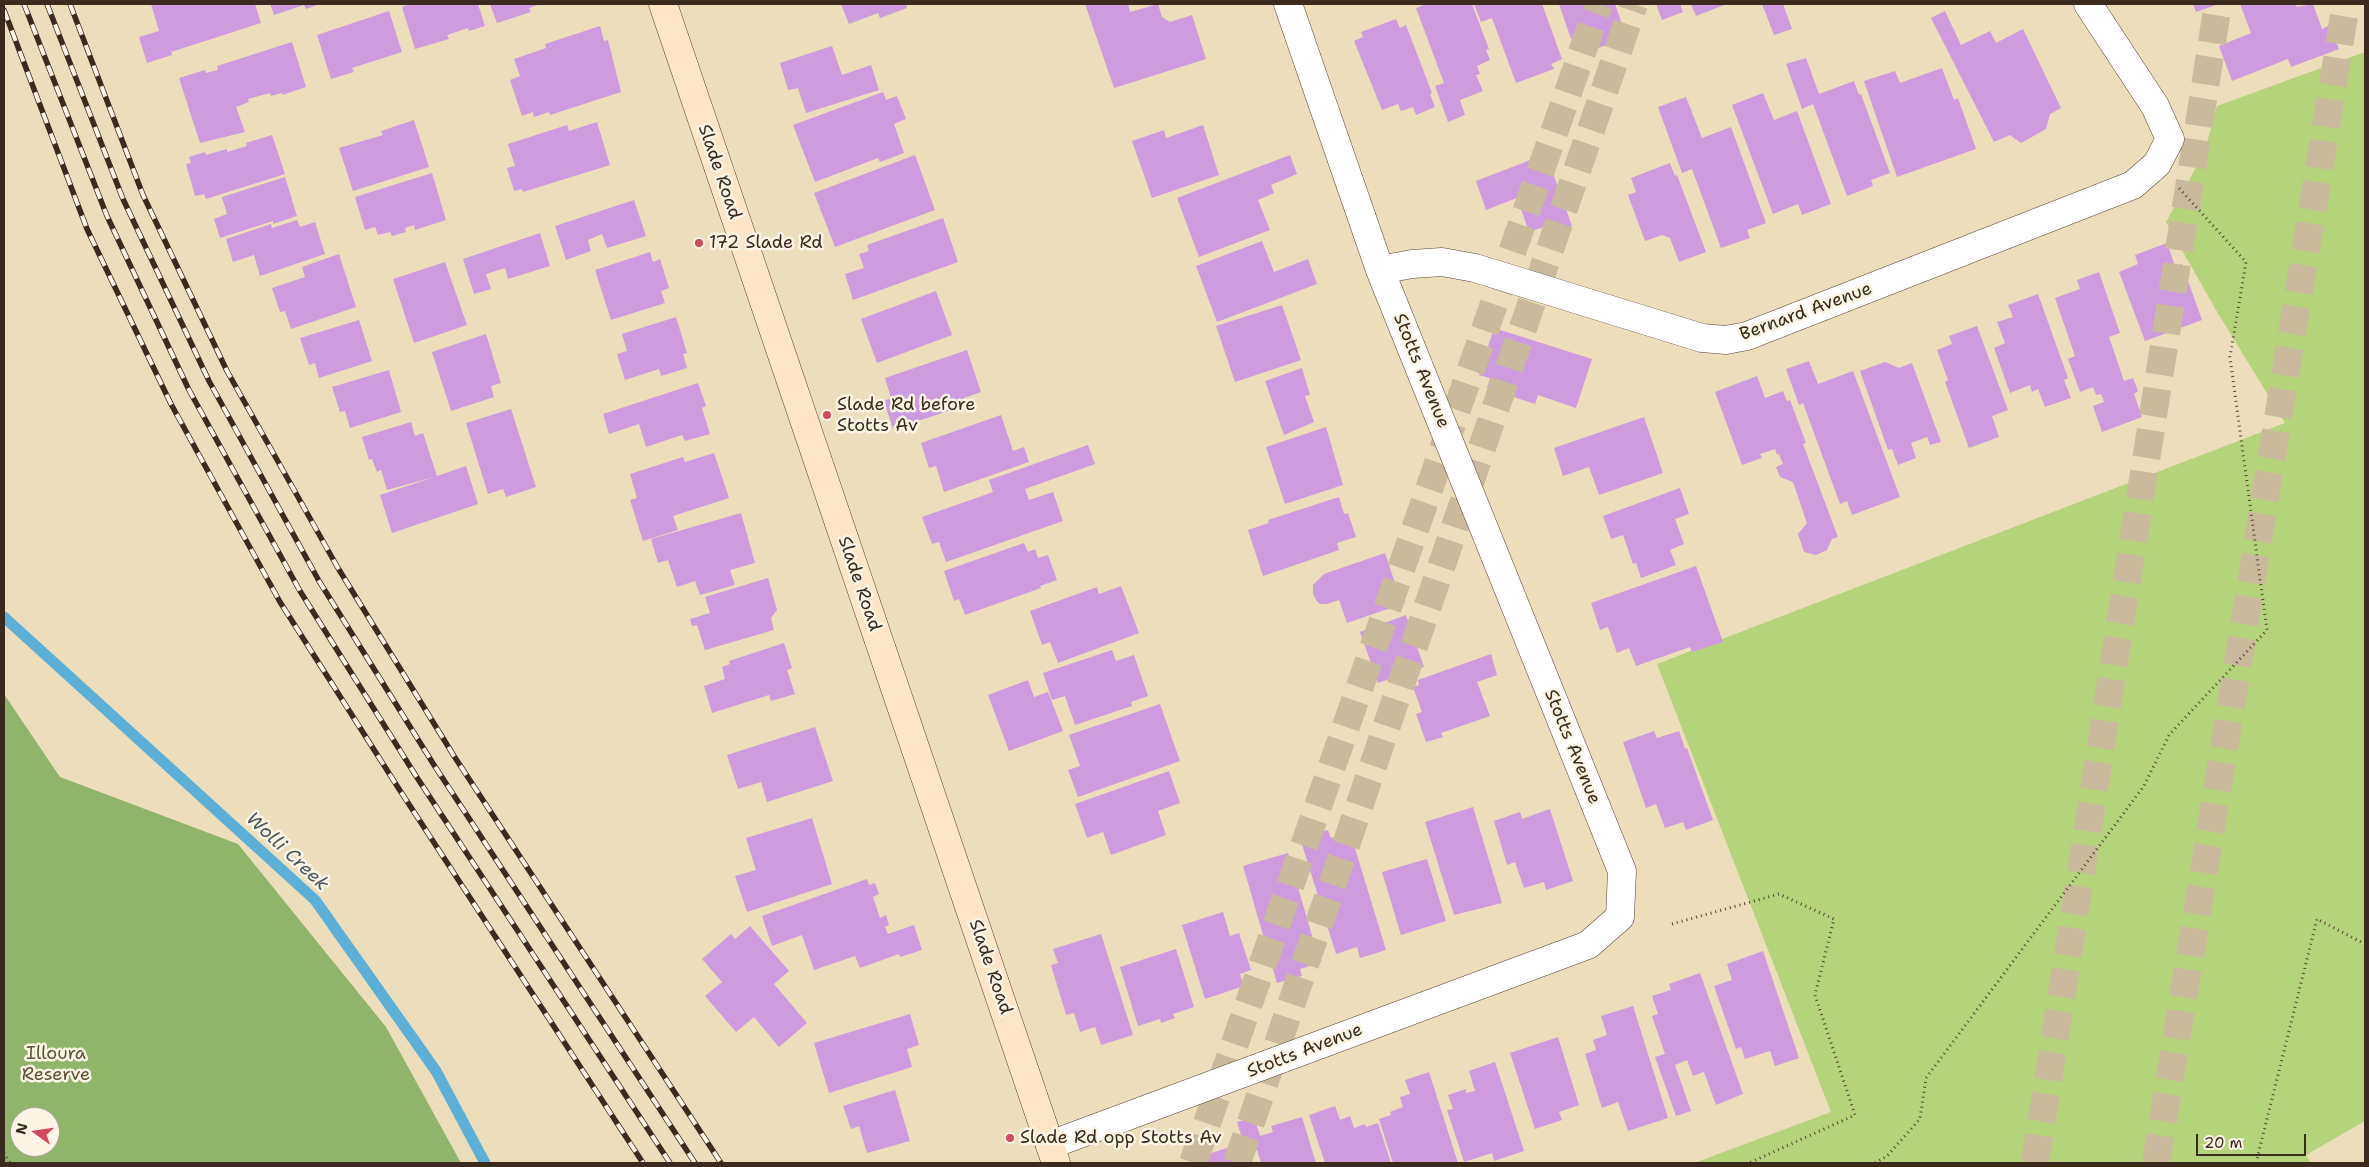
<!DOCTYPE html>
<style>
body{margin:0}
#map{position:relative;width:2369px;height:1167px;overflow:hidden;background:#ecdebb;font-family:"Shantell Sans",sans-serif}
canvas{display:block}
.frame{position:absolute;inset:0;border:5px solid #3b2a1e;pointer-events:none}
.north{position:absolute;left:10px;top:1107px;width:50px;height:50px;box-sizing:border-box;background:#fcf5e5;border:1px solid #afa495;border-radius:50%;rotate:284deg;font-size:14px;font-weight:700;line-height:20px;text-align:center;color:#3b2a1e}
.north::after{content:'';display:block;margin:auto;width:18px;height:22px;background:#d1495b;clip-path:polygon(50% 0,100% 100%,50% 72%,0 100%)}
.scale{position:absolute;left:2196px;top:1134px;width:110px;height:22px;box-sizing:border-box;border:2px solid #3b2a1e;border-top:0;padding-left:6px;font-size:15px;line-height:18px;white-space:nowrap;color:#3b2a1e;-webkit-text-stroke:4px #fcf5e5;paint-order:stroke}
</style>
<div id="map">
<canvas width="2369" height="1167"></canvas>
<div class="frame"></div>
<div class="north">N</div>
<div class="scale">20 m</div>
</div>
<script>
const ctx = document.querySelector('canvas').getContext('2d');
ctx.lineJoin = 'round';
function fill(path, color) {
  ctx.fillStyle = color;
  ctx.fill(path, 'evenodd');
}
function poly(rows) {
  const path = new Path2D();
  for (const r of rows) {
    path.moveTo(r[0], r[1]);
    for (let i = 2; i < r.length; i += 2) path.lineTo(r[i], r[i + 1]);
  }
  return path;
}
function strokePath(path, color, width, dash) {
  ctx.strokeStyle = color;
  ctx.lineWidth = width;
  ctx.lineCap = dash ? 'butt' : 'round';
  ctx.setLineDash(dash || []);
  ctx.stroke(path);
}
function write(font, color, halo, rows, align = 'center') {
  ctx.font = font + ' "Shantell Sans",sans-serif';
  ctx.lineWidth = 5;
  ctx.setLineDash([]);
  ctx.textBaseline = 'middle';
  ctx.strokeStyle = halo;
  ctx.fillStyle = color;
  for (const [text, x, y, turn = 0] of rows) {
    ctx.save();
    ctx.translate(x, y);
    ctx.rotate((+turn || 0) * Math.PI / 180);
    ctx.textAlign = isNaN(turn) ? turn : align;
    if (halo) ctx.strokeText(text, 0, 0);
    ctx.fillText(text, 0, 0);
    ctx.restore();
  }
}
fill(poly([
 [2365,52,2365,1121,2306,1155,2311,1163,1694,1163,1831,1112,1657,664,2285,423,2216,310,2166,222,2204,153,2217,106]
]), '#b5d37a');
fill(poly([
 [4,694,60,777,238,844,386,1027,461,1163,4,1163],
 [20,1117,50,1117,50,1147,20,1147]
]), '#90b56a');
strokePath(poly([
 [4,617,315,900,436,1071,485,1163]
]), '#5cafd7', 11);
fill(poly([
 [151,4,255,4,261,23,171,52,172,55,147,63,139,37,159,31],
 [270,4,320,4,306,9,304,5,274,15],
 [411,4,478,4,485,26,469,31,468,28,447,35,449,39,415,49,402,7],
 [490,4,541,4,529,8,531,12,497,23],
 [841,4,906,4,907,8,880,18,878,13,849,24],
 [1085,4,1128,4,1130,12,1158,4,1162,17,1170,22,1192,15,1206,59,1114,88],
 [1427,4,1472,4,1489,49,1486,50,1490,60,1477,66,1480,74,1476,75,1483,91,1460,100,1465,115,1448,122,1435,86,1444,83,1416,8],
 [1474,4,1542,4,1562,59,1551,64,1554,69,1516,83,1492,18,1481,22],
 [1559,4,1615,4,1627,38,1595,49,1589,32,1571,39],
 [1656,4,1680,4,1683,12,1662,20],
 [1691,4,1727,4,1696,16],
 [1762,4,1783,4,1792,29,1774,35],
 [2193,4,2219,4,2196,12],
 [2240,4,2295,4,2297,7,2313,4,2322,29,2330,25,2339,49,2291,67,2288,59,2232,81,2219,46,2251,33],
 [389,11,402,52,352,68,354,72,331,79,317,35],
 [1945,11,1961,45,1990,31,1996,43,2023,29,2061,108,2050,114,2046,129,2021,143,2010,135,1994,142,1931,18],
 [1396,19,1400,28,1406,25,1432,93,1430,94,1435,107,1416,115,1413,107,1401,111,1398,104,1382,110,1354,41,1363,37,1361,32],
 [600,26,604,41,608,40,621,92,550,115,549,112,534,117,533,112,522,116,510,80,520,76,514,59,546,48,545,44],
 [292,42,306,87,282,95,282,93,271,96,270,93,248,99,249,102,236,107,245,132,200,143,179,78,205,70,206,73,218,70,217,66],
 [832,46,842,75,871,65,879,90,806,113,798,88,788,90,780,63],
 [1806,58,1819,94,1854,81,1859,95,1861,94,1890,173,1871,180,1873,186,1847,196,1813,104,1802,109,1786,64],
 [1942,68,1954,100,1958,98,1976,149,1897,177,1864,81,1895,71,1900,83],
 [883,92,886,100,897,96,906,119,894,124,904,153,880,162,878,158,815,182,793,125],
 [1763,93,1774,120,1797,111,1831,204,1802,215,1798,204,1773,214,1732,105],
 [1686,97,1702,138,1731,127,1766,223,1747,230,1750,238,1721,248,1692,169,1682,173,1658,107],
 [414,120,429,167,353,191,339,148,383,135,381,131],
 [597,122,610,165,523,192,522,189,514,191,507,168,515,166,508,144,567,125,569,131],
 [1203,125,1219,175,1152,198,1132,141,1164,130,1166,138],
 [272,135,285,174,206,199,204,194,195,196,186,164,191,163,189,157,205,152,206,155,227,149,227,152,247,146,246,143],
 [1546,154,1572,226,1549,235,1547,226,1529,232,1517,198,1486,210,1476,181],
 [915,155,935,210,835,247,814,193],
 [1290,155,1297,174,1271,185,1274,193,1258,200,1270,230,1199,257,1177,198],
 [1670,163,1675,176,1677,175,1706,252,1679,262,1670,238,1662,235,1645,241,1628,195,1636,192,1631,178],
 [432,173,446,220,415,230,414,225,405,228,406,232,392,236,390,232,378,235,375,227,365,230,355,197],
 [285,177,297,216,273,224,273,221,220,238,214,219,227,214,222,197],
 [634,200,646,236,607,248,602,234,588,240,591,251,566,260,555,226],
 [943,218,958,262,853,300,845,274,864,268,859,254,869,251,867,245],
 [297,220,300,227,315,222,325,254,260,276,254,255,233,262,226,239,271,224,272,228],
 [540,233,550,266,508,279,505,268,486,274,491,289,474,294,463,259],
 [1262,241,1274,272,1308,259,1317,284,1217,322,1196,266],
 [2167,243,2175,266,2182,264,2202,320,2145,341,2119,272,2138,264,2135,255],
 [650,252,653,262,660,259,669,288,661,291,665,303,611,320,595,270],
 [339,254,356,307,291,329,285,311,280,312,272,288,305,277,302,267],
 [445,262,467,325,414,343,393,279],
 [2099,272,2120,333,2109,337,2124,381,2133,378,2138,391,2134,394,2142,417,2102,432,2093,406,2104,402,2101,394,2096,395,2093,387,2080,392,2068,359,2075,356,2055,298,2080,289,2077,280],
 [936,291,952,335,877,363,861,319],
 [2038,294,2068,378,2064,380,2071,398,2045,407,2038,389,2032,392,2030,385,2010,393,1994,348,2005,343,1997,322,2013,317,2008,305],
 [1282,305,1301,360,1235,382,1216,326],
 [676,317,687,353,683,354,687,368,661,376,659,369,625,380,617,354,627,351,622,334],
 [359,320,372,361,319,378,315,363,309,365,300,338],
 [1977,326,2008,410,1992,416,1999,437,1969,448,1945,382,1948,380,1937,350,1952,344,1949,336],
 [1494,328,1592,359,1576,408,1538,395,1535,404,1487,388,1490,378,1479,375],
 [486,334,501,383,491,386,494,397,451,411,432,352],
 [967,350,981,392,964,398,967,405,893,429,884,401,891,398,885,378],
 [1809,361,1818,384,1853,371,1900,497,1852,515,1847,501,1840,504,1803,403,1799,405,1786,369],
 [1885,362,1899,368,1912,363,1941,442,1930,445,1927,437,1911,443,1916,458,1898,465,1892,449,1888,450,1860,371],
 [1302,368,1310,395,1305,396,1314,422,1284,435,1265,381],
 [389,370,401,412,350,428,345,411,340,412,332,387],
 [1757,376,1765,398,1783,391,1787,401,1790,400,1806,443,1803,444,1838,537,1832,539,1827,550,1816,555,1804,552,1798,534,1807,523,1793,482,1780,477,1776,467,1783,464,1779,454,1777,455,1775,449,1760,454,1762,458,1742,465,1715,392],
 [698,383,706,406,702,408,710,434,685,441,682,435,646,447,639,424,609,434,603,414],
 [511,409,536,487,506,497,503,489,488,494,466,423],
 [1001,415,1013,451,1024,447,1029,462,944,492,936,466,929,468,921,443],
 [1644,417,1663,473,1599,495,1589,467,1563,476,1554,448],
 [411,422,415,436,423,433,437,476,466,466,478,504,392,533,380,495,434,477,387,490,381,470,377,472,372,459,369,460,362,437],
 [1326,427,1343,485,1285,504,1266,447],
 [1088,445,1095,464,1025,489,1029,500,1053,492,1063,521,946,562,939,542,932,544,922,517,993,492,989,480],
 [714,453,729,498,673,516,678,530,643,541,630,500,637,498,630,474,683,457,685,462],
 [1680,488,1689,514,1675,519,1684,544,1670,550,1676,565,1641,578,1636,563,1633,564,1623,535,1611,539,1603,516],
 [1339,497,1344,514,1348,513,1356,537,1337,543,1339,550,1263,576,1248,530,1269,523,1268,520],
 [741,513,755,563,730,570,735,585,700,595,695,581,677,587,668,560,658,563,651,539],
 [1024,543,1028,552,1035,549,1038,558,1048,555,1057,580,1040,586,1041,588,965,615,959,599,954,601,944,571],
 [1385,553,1395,583,1398,582,1405,603,1347,623,1339,600,1327,604,1320,604,1316,600,1313,594,1313,585,1324,574],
 [1696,566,1723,642,1692,652,1690,647,1636,666,1629,648,1617,653,1608,627,1600,630,1591,603],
 [768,578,777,610,771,618,774,630,705,650,697,625,692,626,690,619,710,613,705,597],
 [1121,586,1139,633,1058,663,1050,642,1042,645,1030,611,1097,587,1099,594],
 [1406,615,1424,667,1378,683,1360,632],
 [784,643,792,668,787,670,795,694,771,701,769,695,712,713,704,686,725,679,722,667,730,664,729,661],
 [1112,650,1116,661,1134,655,1148,696,1131,702,1132,706,1075,725,1065,696,1052,700,1043,673],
 [1491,654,1497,675,1477,682,1490,716,1441,733,1443,737,1426,742,1416,714,1422,712,1413,687,1419,685,1418,680],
 [1028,680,1034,697,1048,692,1063,731,1009,751,988,695],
 [1160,704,1180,761,1078,797,1068,770,1080,766,1069,735],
 [815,727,833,781,767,802,761,782,738,789,727,755],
 [1654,731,1657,738,1679,731,1685,749,1687,748,1713,820,1686,830,1683,822,1665,828,1656,804,1646,808,1623,742],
 [1169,771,1180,803,1158,811,1166,835,1111,855,1103,832,1087,838,1075,804],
 [1473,807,1502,903,1454,915,1425,822],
 [1550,809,1573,881,1546,890,1544,882,1524,888,1515,862,1507,865,1494,821,1520,812,1522,819],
 [812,818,832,884,747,912,735,876,756,870,746,838],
 [1328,830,1331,838,1350,832,1386,950,1360,958,1357,947,1336,954,1300,838],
 [1288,853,1320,963,1300,969,1302,976,1277,983,1243,866],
 [1427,859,1446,921,1401,935,1382,872],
 [867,879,869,885,875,883,879,894,873,897,880,918,886,915,889,925,885,927,888,934,914,925,922,950,900,957,899,954,860,968,855,956,814,970,802,935,772,946,762,916],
 [1223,912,1230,936,1239,933,1251,970,1240,974,1244,986,1205,999,1182,925],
 [750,926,789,971,774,984,807,1023,779,1047,754,1017,736,1032,705,996,722,982,702,959,731,934,735,939],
 [1101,934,1133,1035,1101,1045,1095,1027,1080,1032,1074,1013,1066,1015,1051,965,1058,963,1053,949],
 [1176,949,1194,1007,1173,1014,1175,1018,1161,1023,1160,1019,1138,1026,1120,967],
 [1763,951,1799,1058,1775,1066,1770,1051,1745,1059,1741,1047,1736,1049,1714,986,1732,980,1727,964],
 [1700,973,1743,1094,1716,1105,1704,1072,1693,1076,1687,1060,1675,1065,1691,1111,1676,1116,1655,1057,1665,1054,1652,1016,1658,1014,1652,996,1671,990,1669,984],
 [1633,1006,1668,1118,1628,1131,1618,1102,1602,1108,1585,1054,1596,1050,1593,1040,1607,1035,1601,1016],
 [910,1014,919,1045,907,1049,912,1067,829,1093,814,1043],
 [1558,1037,1579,1105,1559,1112,1562,1120,1535,1129,1510,1053],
 [1495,1062,1524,1151,1494,1161,1492,1153,1464,1162,1447,1110,1453,1109,1448,1095,1466,1089,1466,1093,1475,1091,1469,1071],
 [1429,1072,1458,1163,1393,1163,1379,1119,1391,1115,1390,1112,1403,1107,1400,1097,1410,1094,1405,1080],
 [895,1090,910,1141,867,1153,859,1126,851,1129,843,1106],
 [1335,1106,1340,1120,1350,1116,1354,1128,1365,1124,1366,1127,1378,1123,1391,1163,1325,1163,1309,1115],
 [1254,1117,1260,1136,1273,1132,1271,1126,1302,1117,1316,1163,1261,1163,1257,1150,1247,1154,1237,1122],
 [1242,1143,1248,1163,1190,1163,1197,1160,1196,1158]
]), '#ce9bdf');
strokePath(poly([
 [1193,1163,1599,4],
 [1237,1163,1634,4],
 [2035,1163,2218,4],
 [2156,1163,2346,4]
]), '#c9ba9c', 28, [28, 14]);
const minor = poly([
 [1380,270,1412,264,1442,262,1475,268,1702,338,1726,340,1747,336,2133,185,2157,164,2170,139,2155,106,2088,4],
 [1050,1145,1588,945,1620,917,1622,871,1380,270,1288,4]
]);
const secondary = poly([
 [663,4,1056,1163]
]);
strokePath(minor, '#564536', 29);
strokePath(secondary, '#564536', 29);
strokePath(poly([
 [1672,924,1779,894,1834,919,1815,995,1855,1115,1749,1163],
 [4,1153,10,1163],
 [1875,1163,1887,1156,1920,1119,1926,1078,2144,786,2169,735,2267,630,2230,357,2246,262,2178,187],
 [2256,1163,2317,919,2365,944]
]), '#564536', 3, [1, 4]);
strokePath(minor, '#fff', 28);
strokePath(secondary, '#fde5c5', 28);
const rail = poly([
 [24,4,107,216,189,390,300,591,416,776,670,1163],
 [47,4,123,199,209,381,319,581,434,765,695,1163],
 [70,4,143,195,227,371,338,568,454,756,721,1163],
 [4,10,87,229,171,404,280,602,399,789,643,1163]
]);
strokePath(rail, '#3b2a1e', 5.5);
strokePath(rail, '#fcf5e5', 4, [11]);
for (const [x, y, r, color] of [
 [699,243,5,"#d1495b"],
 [827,415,5,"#d1495b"],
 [1010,1138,5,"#d1495b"]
]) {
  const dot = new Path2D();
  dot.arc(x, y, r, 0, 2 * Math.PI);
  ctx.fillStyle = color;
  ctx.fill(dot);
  strokePath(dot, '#fcf5e5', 2);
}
write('18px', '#3b2a1e', '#fcf5e5', [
 ["Slade Road",719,172,71],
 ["Bernard Avenue",1806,312,-20],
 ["Stotts Avenue",1421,371,68],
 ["Slade Road",859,584,71],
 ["Stotts Avenue",1572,747,68],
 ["Slade Road",990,967,71],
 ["Stotts Avenue",1305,1051,-21]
]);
write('18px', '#3b2a1e', '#fcf5e5', [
 ["172 Slade Rd",709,243],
 ["Slade Rd before",837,405],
 ["Stotts Av",837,426],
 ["Slade Rd opp Stotts Av",1020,1138]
], 'left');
write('18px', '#5a5435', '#fcf5e5', [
 ["Illoura",56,1054],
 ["Reserve",56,1075]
]);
write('italic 19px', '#47595f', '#fcf5e5', [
 ["Wolli Creek",287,852,43]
]);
</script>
